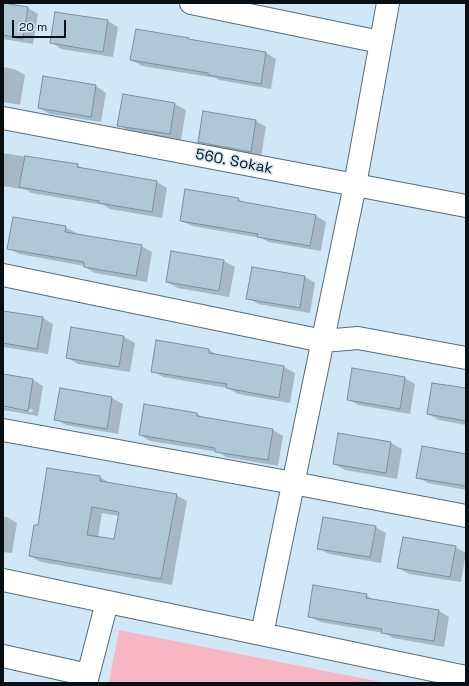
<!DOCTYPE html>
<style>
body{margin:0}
#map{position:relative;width:469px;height:686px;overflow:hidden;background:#d0e7f7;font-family:"Space Grotesk",sans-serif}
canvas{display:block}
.frame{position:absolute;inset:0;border:4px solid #070e14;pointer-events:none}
.scale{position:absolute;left:12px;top:20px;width:54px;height:18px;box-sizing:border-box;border:2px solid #070e14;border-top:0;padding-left:5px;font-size:12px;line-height:14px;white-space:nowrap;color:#070e14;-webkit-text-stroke:3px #d0e7f7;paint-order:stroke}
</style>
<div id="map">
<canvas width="469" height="686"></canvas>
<div class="frame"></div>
<div class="scale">20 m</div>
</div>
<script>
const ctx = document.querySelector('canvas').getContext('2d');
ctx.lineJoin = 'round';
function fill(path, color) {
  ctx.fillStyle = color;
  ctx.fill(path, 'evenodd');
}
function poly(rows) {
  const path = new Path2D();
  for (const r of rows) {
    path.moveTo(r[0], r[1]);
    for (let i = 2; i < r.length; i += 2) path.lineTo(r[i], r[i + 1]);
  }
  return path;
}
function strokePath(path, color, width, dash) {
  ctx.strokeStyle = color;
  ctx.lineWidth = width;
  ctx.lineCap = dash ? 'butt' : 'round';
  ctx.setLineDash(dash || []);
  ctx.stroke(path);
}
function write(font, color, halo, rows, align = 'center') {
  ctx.font = font + ' "Space Grotesk",sans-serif';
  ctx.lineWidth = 3;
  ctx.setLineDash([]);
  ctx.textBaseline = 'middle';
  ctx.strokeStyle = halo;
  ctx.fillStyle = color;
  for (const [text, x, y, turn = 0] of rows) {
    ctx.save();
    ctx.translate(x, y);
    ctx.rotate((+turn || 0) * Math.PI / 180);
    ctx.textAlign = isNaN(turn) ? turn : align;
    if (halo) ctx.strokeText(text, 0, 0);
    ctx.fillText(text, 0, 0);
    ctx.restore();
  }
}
fill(poly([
 [119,630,386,683,109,683]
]), '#f7b6c4');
fill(poly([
 [3,4,28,8,38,14,33,44,3,39],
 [108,21,118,27,113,57,61,49,51,42],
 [188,38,193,41,266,53,276,59,271,89,219,80,216,78,142,66,131,60],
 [3,67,14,69,25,75,20,105,3,102],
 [96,86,106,93,101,122,50,114,39,108],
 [123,95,175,104,186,110,181,140,129,131,118,125],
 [256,121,266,127,261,157,209,148,199,142],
 [3,153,77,165,84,169,157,182,167,188,162,218,110,209,104,205,31,193,27,190,3,186],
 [238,199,246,204,315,215,326,222,321,251,269,242,261,238,192,226,181,220],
 [65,227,76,233,76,234,141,246,152,252,147,282,95,273,85,267,85,266,19,254,8,248],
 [172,252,224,261,235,267,229,297,178,288,167,282],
 [305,277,315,283,310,313,258,304,248,298],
 [3,312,43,318,53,324,48,354,3,347],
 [72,328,124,337,135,343,130,372,78,364,67,358],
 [157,341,209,350,219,356,284,367,295,373,290,403,238,394,227,388,163,377,152,371],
 [3,375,33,380,43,386,38,416,3,410,3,407,32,412,33,410,3,405],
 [405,378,415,384,410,414,358,405,348,399],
 [60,389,112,398,123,404,118,434,66,425,55,419],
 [466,390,466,425,439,420,428,414],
 [197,414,205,418,273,430,283,436,278,466,226,457,218,452,150,441,140,435],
 [339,434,391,443,402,449,397,479,345,470,334,464],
 [466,455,466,490,428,483,417,477],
 [48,469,100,477,111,484,176,495,187,501,172,585,41,562,30,556,38,526],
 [102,513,119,516,115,540,98,537],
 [3,517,7,517,17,523,12,553,3,552],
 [375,527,386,533,381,563,329,554,318,548],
 [455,547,466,553,461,582,409,574,398,568],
 [366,595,374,600,439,611,449,617,444,647,393,638,384,633,320,622,309,616]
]), '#0003');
const building = poly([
 [3,3,28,7,23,39,3,35,3,3],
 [55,12,108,20,103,52,50,43,55,12],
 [136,29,189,38,188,39,266,52,261,84,208,75,208,73,130,60,136,29],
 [43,76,96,85,91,117,38,108,43,76],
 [123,94,175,103,170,134,117,126,123,94],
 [203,111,256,120,251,152,198,142,203,111],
 [25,156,78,164,77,167,157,181,152,212,99,203,99,201,19,187,25,156],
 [185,189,239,198,238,201,316,215,310,246,257,237,258,234,180,221,185,189],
 [13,217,66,226,65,232,142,245,136,276,84,267,84,262,7,249,13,217],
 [171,251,224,260,219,291,166,282,171,251],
 [252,267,305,276,300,308,246,299,252,267],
 [3,311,43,317,37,349,3,343,3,311],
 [71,327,124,336,119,367,66,358,71,327],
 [156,340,209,349,209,353,284,366,279,398,226,388,227,384,151,372,156,340],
 [352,368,405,377,400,409,347,400,352,368],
 [3,374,33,379,28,411,3,406,3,374],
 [432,383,466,388,466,421,427,414,432,383],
 [60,388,112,397,107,429,54,420,60,388],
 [144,404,197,413,197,416,273,429,268,460,215,452,215,448,139,435,144,404],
 [338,433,391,442,386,473,333,464,338,433],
 [422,446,466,454,466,486,416,478,422,446],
 [47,468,100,476,100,481,177,494,161,579,29,556,34,525,38,525,47,468],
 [92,507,119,512,114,539,87,535,92,507],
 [323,517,376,526,370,557,317,549,323,517],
 [403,537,456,546,450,577,397,568,403,537],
 [313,585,367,594,366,598,439,610,434,641,381,633,382,629,308,617,313,585]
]);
fill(building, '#b0c7d7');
strokePath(building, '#7a8f9e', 1);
const minor = poly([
 [191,3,380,42],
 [3,118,466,206],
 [3,275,323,341,358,338,466,358],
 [3,430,293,483,466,516],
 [3,580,466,677],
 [262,634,355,185,388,3],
 [3,656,88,675],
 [86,683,107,602]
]);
strokePath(minor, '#576c7a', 24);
strokePath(minor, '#fff', 22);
write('15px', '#070e14', '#d0e7f7', [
 ["560. Sokak",234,162,11]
]);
</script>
